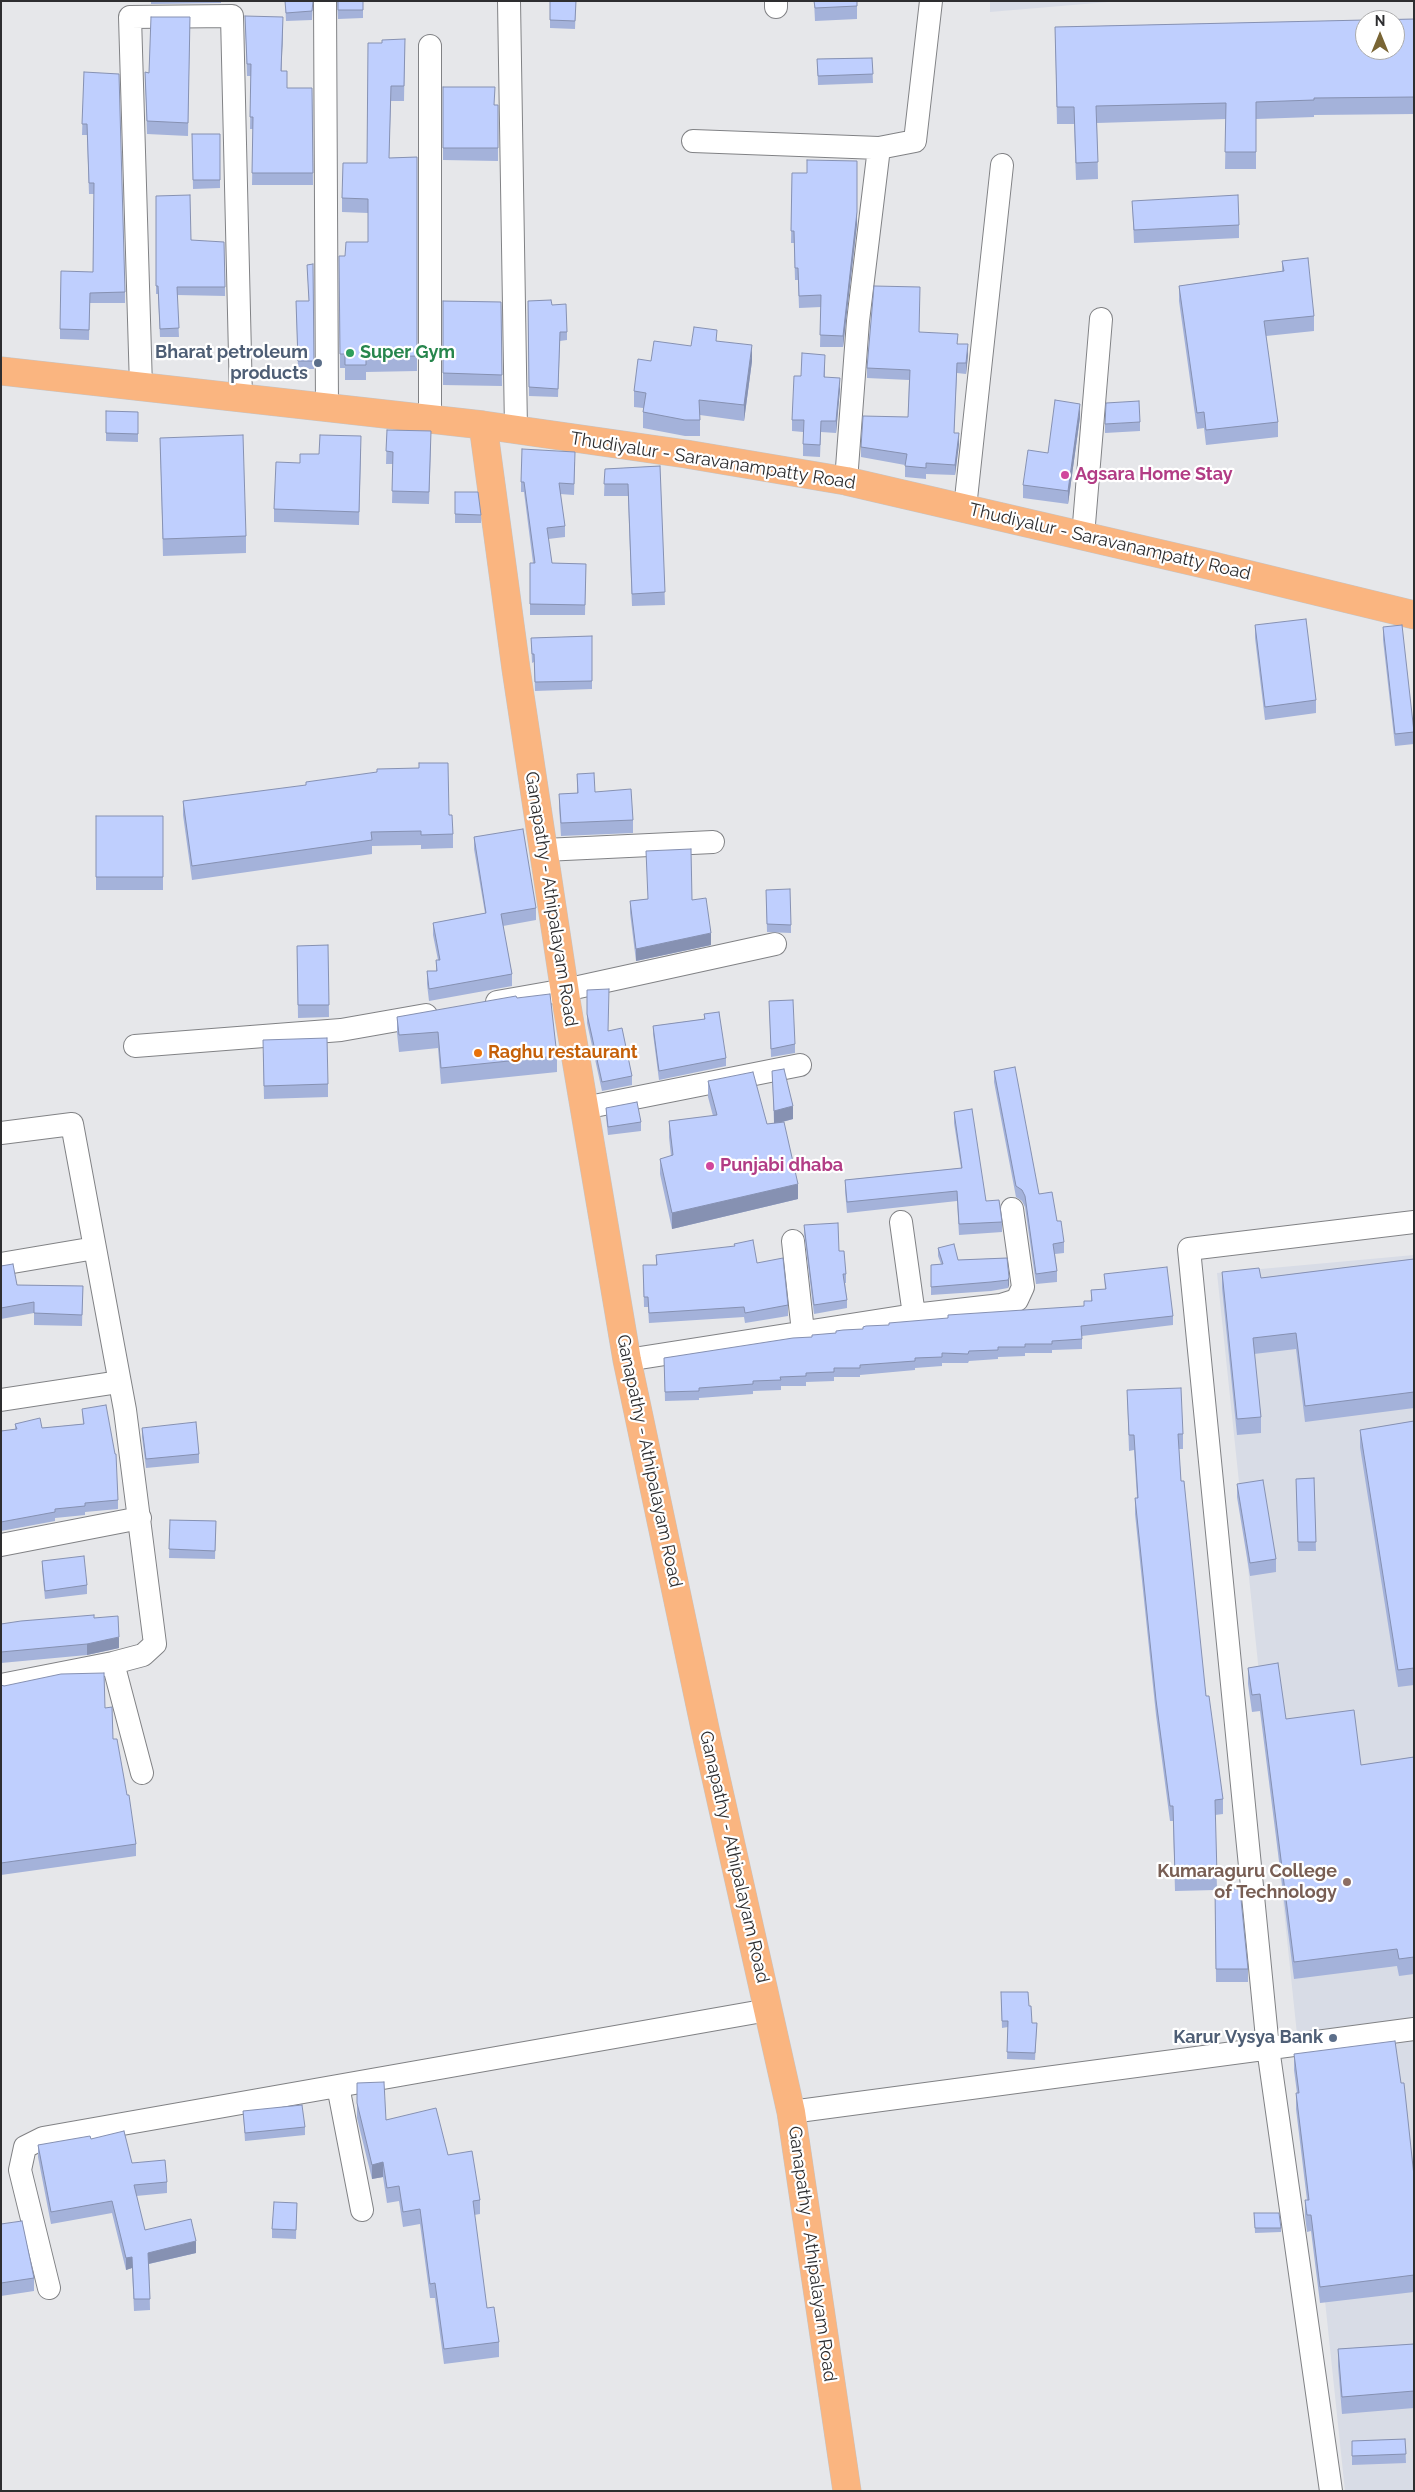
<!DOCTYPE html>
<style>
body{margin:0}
#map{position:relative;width:1415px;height:2492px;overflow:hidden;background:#e6e7ea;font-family:Raleway,sans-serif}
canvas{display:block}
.frame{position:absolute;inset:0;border:2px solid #2e2e30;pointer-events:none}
.north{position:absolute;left:1355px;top:10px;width:50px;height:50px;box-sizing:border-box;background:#fff;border:1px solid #ababac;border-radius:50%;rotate:0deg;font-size:14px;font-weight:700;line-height:20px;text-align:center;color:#2e2e30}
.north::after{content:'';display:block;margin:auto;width:18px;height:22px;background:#796534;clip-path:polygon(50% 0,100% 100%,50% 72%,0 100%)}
</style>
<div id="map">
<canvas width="1415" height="2492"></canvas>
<div class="frame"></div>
<div class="north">N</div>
</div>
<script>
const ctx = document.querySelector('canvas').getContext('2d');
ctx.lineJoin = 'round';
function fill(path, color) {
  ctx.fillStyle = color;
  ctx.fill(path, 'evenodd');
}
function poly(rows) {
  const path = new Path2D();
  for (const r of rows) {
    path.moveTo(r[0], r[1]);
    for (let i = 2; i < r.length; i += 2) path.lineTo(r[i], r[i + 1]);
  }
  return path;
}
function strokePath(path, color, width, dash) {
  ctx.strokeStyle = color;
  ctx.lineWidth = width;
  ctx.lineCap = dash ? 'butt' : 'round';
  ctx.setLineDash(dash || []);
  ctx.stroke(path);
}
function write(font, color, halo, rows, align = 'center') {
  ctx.font = font + ' Raleway,sans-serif';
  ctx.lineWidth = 4.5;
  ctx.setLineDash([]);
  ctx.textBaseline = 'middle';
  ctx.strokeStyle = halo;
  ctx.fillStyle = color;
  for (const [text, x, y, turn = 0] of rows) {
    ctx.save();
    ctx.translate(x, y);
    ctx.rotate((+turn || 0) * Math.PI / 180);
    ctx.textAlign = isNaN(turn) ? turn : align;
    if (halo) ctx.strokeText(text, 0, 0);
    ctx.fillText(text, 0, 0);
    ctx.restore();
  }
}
fill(poly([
 [990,1,1120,1,990,12],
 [1414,1255,1414,2491,1345,2491,1217,1273]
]), '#d8dce6');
const minor = poly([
 [325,1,327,407],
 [509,1,516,429],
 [776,1,776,7],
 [430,46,430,419],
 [693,141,879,148,915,141,931,1],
 [141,387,130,17,232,16,241,398],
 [846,481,858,321,879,148],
 [965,508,1002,165],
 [1083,536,1101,319],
 [544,850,713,842],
 [497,1002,565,990,775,944],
 [135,1046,341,1030,426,1015],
 [584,1108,800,1065],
 [1,1133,72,1124,125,1410,155,1644,143,1655,113,1663,1,1685],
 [901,1222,914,1315],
 [793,1241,803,1332],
 [1,1264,95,1248],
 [627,1360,914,1315,1001,1305,1017,1300,1023,1287,1012,1209],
 [1,1400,119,1382],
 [1,1545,140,1518],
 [113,1663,142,1773],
 [338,2086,362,2210],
 [791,2112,1414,2029],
 [49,2288,20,2170,25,2147,43,2138,768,2010],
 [1331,2491,1268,2048,1189,1249,1414,1222]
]);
const major = poly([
 [1,371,483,425,686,454,846,481,1217,567,1414,615],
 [483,425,516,669,567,1006,627,1360,707,1738,791,2112,847,2491]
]);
strokePath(minor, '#818285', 24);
strokePath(major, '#c4c4c5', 29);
strokePath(minor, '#fff', 22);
strokePath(major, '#fab580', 28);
fill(poly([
 [151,1,221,1,221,3,151,4],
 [285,1,313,1,312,20,286,21],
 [337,1,363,1,363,18,338,19],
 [550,1,576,1,575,29,550,28],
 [814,1,857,1,857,19,815,21],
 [245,16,283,29,281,71,287,88,312,88,313,185,252,185,253,129,250,129,251,76,247,76],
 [190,17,188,136,147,134,145,72,149,73],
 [1414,19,1414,114,1314,115,1314,117,1256,119,1256,169,1225,169,1226,119,1097,123,1098,179,1076,180,1074,124,1057,124,1055,27],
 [405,39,404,101,391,101,389,158,417,157,417,371,366,372,366,380,345,380,345,368,340,368,339,256,345,256,368,242,368,213,342,212,342,198,367,163],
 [872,58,873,83,818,85,817,59],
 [84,72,125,292,125,303,90,303,89,340,60,339,60,329,93,272,94,194,89,194,87,135,82,135],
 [443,87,495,105,498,105,498,161,443,160],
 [192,134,220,134,220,188,193,189],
 [792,173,857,224,843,347,820,347,821,307,799,308,798,280,795,280,794,243,791,243],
 [156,196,191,240,225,287,225,296,177,295,179,337,160,337,158,294,156,294],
 [1132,201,1239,225,1239,238,1134,243],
 [1282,261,1314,316,1314,331,1266,336,1278,422,1278,437,1206,445,1204,428,1197,429,1179,301,1179,286,1282,271],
 [313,264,314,369,298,369,296,301,309,301,307,265],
 [443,301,501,302,502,386,443,385],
 [528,301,552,305,567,332,567,340,560,341,558,397,529,396],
 [919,332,958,344,968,355,966,374,957,373,954,433,959,444,955,475,926,474,926,479,905,477,905,465,861,457,861,447,908,417,909,380,867,378,867,368],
 [717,341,752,361,744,421,700,415,700,436,685,436,643,428,643,408,634,407,634,391,651,361,691,346],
 [825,366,825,377,840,389,836,433,821,432,820,457,803,456,803,432,792,431,792,420,801,376],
 [106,411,138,412,138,442,106,441],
 [1080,417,1068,504,1023,498,1023,485],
 [1140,422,1140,431,1105,433,1105,424],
 [387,430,431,444,429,504,392,503,393,464,386,464],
 [160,438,246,536,246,553,163,556],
 [361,449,359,525,274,522,274,509,300,463,319,454],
 [575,462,574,495,560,494,565,526,565,537,548,539,552,563,586,564,585,615,530,615,530,563,533,563,524,492,521,492,521,482],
 [660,466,665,605,632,606,628,496,604,496,605,469],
 [455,492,481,515,481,523,455,523],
 [1255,625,1316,700,1316,713,1265,720,1255,638],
 [1383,627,1414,732,1414,744,1395,746,1383,640],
 [592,636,592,689,535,691,534,662,532,663,531,638],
 [577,774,595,792,633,820,633,833,561,836,559,807,559,794,577,793],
 [183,801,449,815,453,834,453,848,421,849,421,845,372,846,372,854,192,880,183,815],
 [96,816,163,816,163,890,96,890],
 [474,837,536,908,536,920,503,926,512,974,512,986,429,1001,427,984,427,971,436,971,436,960,438,960,433,935,433,923,485,913,474,849],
 [766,890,791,925,791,933,767,932],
 [647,899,692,900,711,945,636,961,630,913,630,901],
 [328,945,329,1017,298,1018,297,946],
 [587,990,632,1076,632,1085,602,1091,587,1023],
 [517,998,557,1056,557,1072,441,1084,438,1048,399,1052,397,1033,397,1017],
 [769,1001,795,1044,795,1053,771,1057],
 [704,1014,726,1058,726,1066,659,1080,653,1034,653,1026,704,1019],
 [263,1053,328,1084,328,1097,264,1099],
 [772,1071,793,1119,779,1123,798,1199,672,1229,660,1174,660,1159,671,1156,669,1137,669,1121,713,1116,708,1097,708,1081,767,1124,774,1123],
 [994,1071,1039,1194,1057,1221,1064,1242,1064,1253,1055,1254,1057,1271,1057,1282,1036,1284,1025,1207,1022,1201,1016,1197,994,1082],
 [606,1108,641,1122,641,1131,608,1135,606,1117],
 [954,1112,986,1201,1002,1222,1002,1232,959,1235,957,1201,847,1213,845,1191,845,1180,961,1168,954,1123],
 [804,1225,839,1251,846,1274,846,1283,845,1283,847,1300,847,1308,814,1314,804,1233],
 [938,1248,958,1260,1007,1258,1009,1285,1008,1288,991,1291,931,1295,931,1265,941,1264,938,1256],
 [656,1255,757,1263,788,1305,788,1316,745,1323,744,1317,649,1323,648,1307,644,1307,643,1265,656,1265],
 [1414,1259,1414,1408,1305,1422,1296,1349,1254,1354,1261,1417,1261,1433,1237,1435,1222,1288,1222,1272,1261,1278],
 [1,1266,17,1285,83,1286,82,1326,34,1325,34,1313,1,1319],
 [1104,1274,1173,1316,1173,1325,1082,1336,1082,1349,1052,1350,1052,1353,1025,1353,1025,1356,998,1357,998,1359,969,1361,968,1363,942,1363,942,1366,915,1368,915,1370,860,1375,860,1377,834,1377,834,1381,806,1382,806,1386,781,1386,781,1390,753,1391,753,1394,699,1398,699,1400,665,1401,664,1358,812,1337,889,1325,1084,1306,1091,1301,1091,1290,1105,1289],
 [1127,1390,1183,1434,1183,1449,1179,1449,1181,1481,1206,1696,1223,1799,1223,1814,1215,1815,1217,1889,1248,1969,1248,1982,1216,1982,1215,1890,1175,1891,1173,1821,1170,1821,1156,1715,1135,1514,1135,1498,1137,1498,1134,1450,1129,1451],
 [82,1409,118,1500,118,1509,85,1512,85,1515,55,1518,55,1521,1,1531,1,1431,15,1430,15,1424,42,1428,83,1424],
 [1414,1421,1414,1685,1398,1687,1360,1447,1360,1430],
 [142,1428,199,1454,199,1463,146,1468,142,1437],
 [1314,1478,1316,1551,1298,1551,1296,1479],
 [1237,1484,1276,1559,1276,1572,1250,1576,1237,1497],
 [170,1520,216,1521,215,1559,169,1558],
 [42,1561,87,1585,87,1594,45,1599,42,1569],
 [94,1618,119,1648,87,1655,1,1663,1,1624],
 [1248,1668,1286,1719,1361,1765,1414,1757,1414,1974,1399,1976,1397,1966,1294,1979,1260,1711,1252,1712,1248,1684],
 [1,1685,105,1708,136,1844,136,1856,1,1875],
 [1001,1999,1029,2006,1032,2023,1037,2023,1035,2060,1007,2059,1008,2027,1002,2028],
 [1294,2054,1414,2176,1414,2292,1320,2303,1311,2231,1307,2232,1305,2216,1305,2200,1307,2200,1296,2109,1296,2093,1297,2093,1294,2070],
 [357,2083,386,2120,448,2155,480,2200,480,2214,474,2215,487,2308,499,2342,499,2357,444,2364,435,2298,430,2298,420,2224,403,2227,399,2201,387,2203,383,2177,372,2179,357,2118],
 [243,2111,305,2127,305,2135,245,2141],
 [91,2139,132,2163,167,2182,167,2193,136,2196,145,2230,196,2253,149,2264,150,2310,134,2311,132,2268,126,2270,112,2213,51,2224,38,2157,38,2145],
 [297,2203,296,2239,272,2238,272,2229],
 [1254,2213,1281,2228,1281,2232,1255,2233],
 [1,2224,34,2278,34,2291,1,2296],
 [1414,2344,1414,2408,1342,2414,1338,2366,1338,2349],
 [1405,2439,1406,2463,1352,2465,1352,2441]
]), '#a4b2da');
fill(poly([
 [283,17,283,29,281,83,281,71],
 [857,161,857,224,843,347,843,336],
 [968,344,968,355,966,374,966,363],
 [752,345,752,361,744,421,744,405],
 [840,378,840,389,836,433,836,421],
 [1080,404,1080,417,1068,504,1068,491],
 [959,433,959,444,955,475,955,465],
 [711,933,711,945,636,961,636,949],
 [793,1106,793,1119,774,1124,774,1111],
 [798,1184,798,1199,672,1229,672,1213],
 [1009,1277,1009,1285,1008,1288,1008,1280],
 [119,1637,119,1648,87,1655,87,1644],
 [383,2162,383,2177,372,2179,372,2165],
 [196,2241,196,2253,148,2264,148,2253],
 [132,2257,132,2268,126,2270,126,2258]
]), '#8691b2');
const building = poly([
 [285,1,313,1,312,11,286,13,285,1],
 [338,1,363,1,363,10,338,10,338,1],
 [550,1,576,1,575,21,550,20,550,1],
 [814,1,857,1,857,6,815,8,814,1],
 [245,16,283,17,281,71,287,71,287,88,312,88,313,173,252,173,253,117,250,117,251,64,247,64,245,16],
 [151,17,190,17,188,123,147,121,145,72,149,73,151,17],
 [1414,19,1414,97,1314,98,1314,100,1256,102,1256,152,1225,152,1226,103,1096,106,1098,162,1076,163,1074,107,1057,107,1055,27,1365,20,1365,50,1395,50,1395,20,1372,20,1414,19],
 [405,39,404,86,391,86,389,158,417,157,417,356,366,357,366,365,345,365,345,354,340,354,339,256,345,256,346,242,368,242,368,199,342,198,343,163,367,163,368,43,382,43,382,40,405,39],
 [872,58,873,74,818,76,817,59,872,58],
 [84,72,119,74,125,292,90,293,89,330,60,329,61,271,93,272,94,183,89,183,87,124,82,124,84,72],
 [443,87,495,87,494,105,498,105,498,148,443,148,443,87],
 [192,134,220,134,220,180,193,180,192,134],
 [807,160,857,161,857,212,843,336,820,335,821,295,799,296,798,268,795,268,794,231,791,231,792,173,807,173,807,160],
 [190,195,191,240,224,242,225,287,177,287,179,328,160,329,158,286,156,286,156,196,190,195],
 [1238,195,1239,225,1134,230,1132,201,1238,195],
 [1308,258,1314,316,1264,321,1278,422,1206,430,1204,412,1197,413,1179,286,1284,271,1282,261,1308,258],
 [313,264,314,361,298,361,296,301,309,301,307,265,313,264],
 [874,286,920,287,919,332,958,334,957,344,968,344,966,363,957,363,954,433,959,433,955,465,926,463,926,468,905,466,907,454,861,447,863,416,908,417,910,370,867,368,874,286],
 [551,300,552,305,566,304,567,332,560,332,558,389,529,387,528,301,551,300],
 [443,301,501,302,502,375,443,373,443,301],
 [694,327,717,330,716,341,752,345,744,405,699,400,700,420,685,420,643,412,646,393,634,391,638,359,651,361,654,341,691,346,694,327],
 [802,353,825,355,824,377,840,378,836,421,821,421,820,445,803,444,804,420,792,420,794,376,801,376,802,353],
 [1055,400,1080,404,1068,491,1023,485,1028,450,1048,453,1055,400],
 [1139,401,1140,422,1105,424,1106,403,1139,401],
 [106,411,138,412,138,434,106,433,106,411],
 [387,430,431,431,429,492,392,491,393,452,386,451,387,430],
 [243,435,246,536,163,539,160,438,243,435],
 [320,435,361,436,359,512,274,509,276,462,300,463,300,454,319,454,320,435],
 [522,449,575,452,574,484,559,483,565,526,547,528,552,563,586,564,585,605,530,604,530,563,535,563,524,482,521,482,522,449],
 [660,466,665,592,632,594,628,484,604,484,605,469,660,466],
 [455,492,478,492,481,515,455,514,455,492],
 [1306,619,1316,700,1265,707,1255,625,1306,619],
 [1402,625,1414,732,1395,734,1383,627,1402,625],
 [592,636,592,681,535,682,534,654,532,654,531,638,592,636],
 [419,763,448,763,449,815,452,815,453,834,421,835,421,831,371,832,372,840,192,866,183,801,306,785,306,782,377,772,377,769,419,768,419,763],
 [594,773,595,792,631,789,633,820,561,823,559,794,578,793,577,774,594,773],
 [96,816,163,816,163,877,96,877,96,816],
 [523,829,536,908,501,914,512,974,429,989,427,971,437,971,436,960,440,960,433,923,486,913,474,837,523,829],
 [691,849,692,900,706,898,711,933,636,949,630,901,648,899,646,851,691,849],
 [790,889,791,925,767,924,766,890,790,889],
 [328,945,329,1005,298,1005,297,946,328,945],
 [609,989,608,1031,622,1028,632,1076,602,1082,587,1014,587,990,609,989],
 [550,994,557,1056,441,1068,438,1032,399,1035,397,1017,516,996,517,998,550,994],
 [793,1000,795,1044,771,1049,769,1001,793,1000],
 [719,1012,726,1058,659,1071,653,1026,705,1019,704,1014,719,1012],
 [327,1038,328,1084,264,1086,263,1040,327,1038],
 [1015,1067,1039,1194,1052,1192,1057,1221,1061,1221,1064,1242,1053,1244,1057,1271,1036,1274,1025,1196,1022,1190,1016,1186,994,1071,1015,1067],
 [784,1069,793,1106,774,1111,772,1071,784,1069],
 [753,1072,767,1124,784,1122,798,1184,672,1213,660,1159,673,1155,669,1121,717,1115,708,1081,753,1072],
 [637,1102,641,1122,608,1127,606,1108,637,1102],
 [972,1109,986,1201,999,1200,1002,1222,959,1224,957,1191,847,1202,845,1180,962,1168,954,1112,972,1109],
 [838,1223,839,1251,844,1251,846,1274,843,1274,847,1300,814,1305,804,1225,838,1223],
 [753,1240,757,1263,783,1258,788,1305,745,1313,744,1307,649,1313,648,1297,644,1297,643,1265,657,1265,656,1255,735,1246,734,1244,753,1240],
 [954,1244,958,1260,1007,1258,1009,1277,1008,1280,991,1282,931,1287,931,1265,943,1264,938,1248,954,1244],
 [1414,1259,1414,1392,1305,1406,1296,1333,1253,1338,1261,1417,1237,1419,1222,1272,1259,1268,1261,1278,1414,1259],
 [13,1264,17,1285,83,1286,82,1315,34,1313,34,1302,1,1308,1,1266,13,1264],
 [1167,1267,1173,1316,1081,1326,1082,1339,1052,1341,1052,1344,1025,1344,1025,1347,998,1347,998,1350,969,1351,968,1354,942,1353,942,1357,915,1358,915,1361,860,1365,860,1368,834,1368,834,1372,806,1373,806,1376,780,1377,781,1380,753,1381,753,1384,699,1388,699,1391,665,1392,664,1358,793,1338,812,1337,812,1335,836,1333,836,1331,843,1330,863,1329,863,1327,866,1326,889,1325,889,1323,948,1318,948,1315,1084,1306,1084,1301,1092,1301,1091,1290,1106,1289,1104,1274,1167,1267],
 [1181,1388,1183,1434,1178,1434,1181,1481,1184,1481,1206,1696,1209,1696,1223,1799,1215,1800,1217,1875,1175,1876,1173,1806,1170,1806,1156,1700,1135,1498,1138,1498,1134,1435,1129,1435,1127,1390,1181,1388],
 [106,1405,115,1454,116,1454,118,1500,85,1503,85,1506,55,1509,55,1512,1,1522,1,1431,17,1429,15,1424,40,1418,42,1428,84,1424,82,1409,106,1405],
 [1414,1421,1414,1668,1398,1670,1360,1430,1414,1421],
 [196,1422,199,1454,146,1459,142,1428,196,1422],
 [1314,1478,1316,1542,1298,1542,1296,1479,1314,1478],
 [1263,1480,1276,1559,1250,1563,1237,1484,1263,1480],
 [170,1520,216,1521,215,1551,169,1549,170,1520],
 [84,1556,87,1585,45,1591,42,1561,84,1556],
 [94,1615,94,1618,118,1616,119,1637,87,1644,1,1652,1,1624,21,1621,94,1615],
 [1278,1663,1286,1719,1354,1710,1361,1765,1414,1757,1414,1957,1399,1959,1397,1949,1294,1962,1260,1694,1252,1695,1248,1668,1278,1663],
 [104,1673,105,1708,112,1707,113,1739,117,1739,127,1795,129,1795,136,1844,1,1863,1,1685,4,1686,61,1674,104,1673],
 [1215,1889,1240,1889,1248,1969,1216,1969,1215,1889],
 [1001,1992,1028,1992,1029,2006,1031,2006,1032,2023,1037,2023,1035,2053,1007,2052,1008,2021,1002,2021,1001,1992],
 [1395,2041,1401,2083,1404,2083,1414,2176,1414,2275,1320,2287,1311,2215,1307,2215,1305,2200,1309,2200,1296,2093,1299,2093,1294,2054,1395,2041],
 [384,2082,386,2120,436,2108,448,2155,472,2151,480,2200,473,2201,487,2308,494,2307,499,2342,444,2349,435,2283,430,2284,420,2209,403,2212,399,2186,387,2188,383,2162,372,2165,357,2103,357,2083,384,2082],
 [302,2105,305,2127,245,2133,243,2111,302,2105],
 [124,2131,132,2163,165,2160,167,2182,134,2185,145,2230,191,2219,196,2241,148,2253,150,2299,134,2299,132,2257,126,2258,112,2201,51,2212,38,2145,90,2136,91,2139,124,2131],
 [274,2202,297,2203,296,2230,272,2229,274,2202],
 [1254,2213,1279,2213,1281,2228,1255,2228,1254,2213],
 [22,2221,34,2278,1,2283,1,2224,22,2221],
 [1414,2344,1414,2391,1342,2397,1338,2349,1414,2344],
 [1405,2439,1406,2454,1352,2456,1352,2441,1405,2439]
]);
fill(building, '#bfcffe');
strokePath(building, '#8691b2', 1);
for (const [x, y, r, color] of [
 [350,353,5,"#2e9e5b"],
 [318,363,5,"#5c6f8a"],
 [1065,475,5,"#d1479c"],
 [478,1053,5,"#e8710a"],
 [710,1166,5,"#d1479c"],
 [1347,1882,5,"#8d6e63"],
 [1333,2038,5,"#5c6f8a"]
]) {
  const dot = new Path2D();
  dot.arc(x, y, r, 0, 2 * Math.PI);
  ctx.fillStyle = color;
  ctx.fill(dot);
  strokePath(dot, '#fff', 2);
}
write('bold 18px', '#4e5e75', '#fff', [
 ["Bharat petroleum",308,353],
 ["products",308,374],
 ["Karur Vysya Bank",1323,2038]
], 'right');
write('bold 18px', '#27864d', '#fff', [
 ["Super Gym",360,353]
], 'left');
write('18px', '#2e2e30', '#fff', [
 ["Thudiyalur - Saravanampatty Road",713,461,9],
 ["Thudiyalur - Saravanampatty Road",1110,542,13],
 ["Ganapathy - Athipalayam Road",551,899,81],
 ["Ganapathy - Athipalayam Road",649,1461,78],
 ["Ganapathy - Athipalayam Road",734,1857,77],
 ["Ganapathy - Athipalayam Road",812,2254,82]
]);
write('bold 18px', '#b23c85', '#fff', [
 ["Agsara Home Stay",1075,475],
 ["Punjabi dhaba",720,1166]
], 'left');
write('bold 18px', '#c56008', '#fff', [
 ["Raghu restaurant",488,1053]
], 'left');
write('bold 18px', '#785e54', '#fff', [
 ["Kumaraguru College",1337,1872],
 ["of Technology",1337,1893]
], 'right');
</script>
